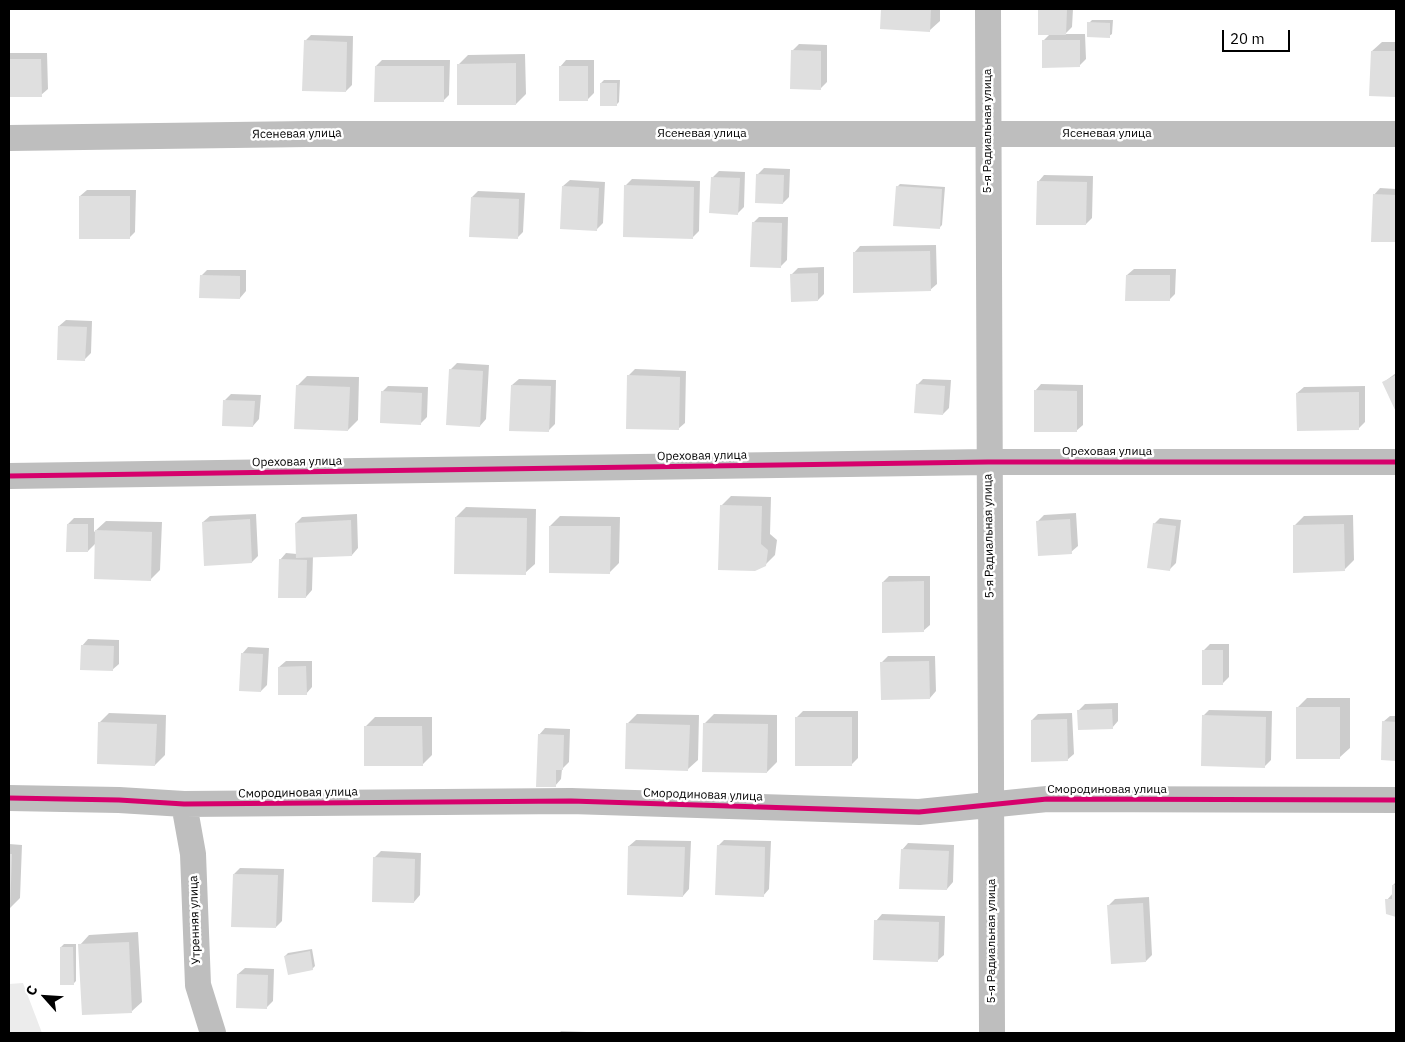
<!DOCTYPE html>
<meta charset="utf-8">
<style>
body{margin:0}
#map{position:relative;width:1405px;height:1042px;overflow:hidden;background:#fff;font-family:"IBM Plex Sans",sans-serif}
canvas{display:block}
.frame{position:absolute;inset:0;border:10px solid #000;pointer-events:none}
.north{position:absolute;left:20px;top:972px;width:50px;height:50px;-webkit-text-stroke:4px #fff;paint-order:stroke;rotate:296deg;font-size:14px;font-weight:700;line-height:20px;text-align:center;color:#000}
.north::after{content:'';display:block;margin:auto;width:18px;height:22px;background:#000;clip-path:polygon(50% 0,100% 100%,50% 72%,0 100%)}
.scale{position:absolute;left:1222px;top:30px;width:68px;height:22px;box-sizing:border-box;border:2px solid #000;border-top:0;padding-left:6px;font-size:15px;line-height:18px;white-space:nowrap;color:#000;-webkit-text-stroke:4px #fff;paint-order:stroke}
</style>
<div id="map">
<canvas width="1405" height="1042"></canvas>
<div class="frame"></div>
<div class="north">С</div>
<div class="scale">20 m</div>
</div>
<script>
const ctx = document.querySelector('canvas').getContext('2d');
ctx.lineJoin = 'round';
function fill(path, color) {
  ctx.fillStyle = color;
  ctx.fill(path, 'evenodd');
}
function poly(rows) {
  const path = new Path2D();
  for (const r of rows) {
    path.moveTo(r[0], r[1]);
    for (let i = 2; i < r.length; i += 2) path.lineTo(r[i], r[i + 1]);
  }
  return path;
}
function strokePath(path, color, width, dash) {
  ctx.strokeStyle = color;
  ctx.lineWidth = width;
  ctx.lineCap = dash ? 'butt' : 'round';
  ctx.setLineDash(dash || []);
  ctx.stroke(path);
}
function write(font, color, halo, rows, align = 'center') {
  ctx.font = font + ' "IBM Plex Sans",sans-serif';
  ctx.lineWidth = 5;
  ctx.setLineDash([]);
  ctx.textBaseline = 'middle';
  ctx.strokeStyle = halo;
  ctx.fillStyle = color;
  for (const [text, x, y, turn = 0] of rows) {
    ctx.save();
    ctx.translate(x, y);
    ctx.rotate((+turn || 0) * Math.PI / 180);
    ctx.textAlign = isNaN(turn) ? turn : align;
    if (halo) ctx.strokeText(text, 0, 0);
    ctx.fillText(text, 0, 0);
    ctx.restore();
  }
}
fill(poly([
 [23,983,42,1033,9,1033,9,984]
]), '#ececec');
fill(poly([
 [883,9,940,9,940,21,930,30,882,28],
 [1040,9,1073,9,1072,27,1065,34,1085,34,1086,59,1079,66,1043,41,1051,33,1039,33],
 [1092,20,1113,20,1112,34,1109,36,1089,23],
 [311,35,353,36,352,85,346,91,305,41],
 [1382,42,1396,42,1396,96,1371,95,1372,51],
 [799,44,827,45,827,82,820,89,792,51],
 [9,53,47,53,48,89,41,95,9,96],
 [525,54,526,94,516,104,458,65,468,55],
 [382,60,450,60,449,95,443,101,376,66],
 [566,60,594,60,594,93,588,99,560,67],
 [604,80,620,80,619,102,616,105,601,83],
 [764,168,790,169,789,197,783,203,757,175],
 [719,171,745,172,744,207,737,214,713,177],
 [1044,175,1093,176,1092,218,1086,224,1038,182],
 [632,179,700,181,699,231,692,238,625,186],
 [570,180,605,182,603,223,596,230,563,186],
 [900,184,945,187,942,225,939,228,897,187],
 [1380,188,1396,189,1396,241,1372,240,1374,195],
 [87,190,136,190,135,232,129,238,80,196],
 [478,191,525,193,523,232,517,238,472,197],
 [759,217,788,217,787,260,781,266,753,223],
 [936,245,937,284,930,290,854,253,860,246],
 [824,267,824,294,818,300,792,274,798,268],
 [1134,269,1176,269,1175,294,1169,300,1127,275],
 [207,270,246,270,246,291,240,298,201,276],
 [66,320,92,321,91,353,85,359,59,326],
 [457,363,489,365,486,419,480,426,450,370],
 [635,369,686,371,685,423,678,429,628,376],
 [1396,373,1396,409,1384,382],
 [307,376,359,377,358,420,348,430,297,386],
 [519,379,556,380,555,424,548,431,512,385],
 [923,379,951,380,949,408,943,414,917,385],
 [1041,384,1083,385,1083,425,1076,431,1035,391],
 [388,386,428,387,427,417,421,423,382,392],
 [1365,386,1365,422,1359,428,1297,393,1304,387],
 [231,394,261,395,259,419,253,426,225,400],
 [731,496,771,497,770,534,777,540,775,555,765,565,721,506],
 [466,507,536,509,535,564,525,573,456,517],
 [1076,513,1078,546,1071,552,1038,521,1044,515],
 [256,514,258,556,252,562,203,522,210,516],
 [357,514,358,548,352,555,313,556,312,590,306,597,280,560,286,553,297,554,296,523,302,517],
 [1353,515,1354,560,1344,570,1294,526,1304,516],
 [560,516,620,517,619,563,609,573,550,526],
 [74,518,94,518,94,532,106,521,162,522,160,570,150,580,96,543,88,551,68,524],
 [1160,518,1181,520,1176,563,1169,570,1154,524],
 [889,576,930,576,930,625,923,631,883,582],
 [88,639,119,640,119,664,112,670,82,646],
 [1210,644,1229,644,1229,677,1223,683,1204,650],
 [248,647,269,648,267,685,261,691,242,654],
 [888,656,935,656,936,691,930,698,881,663],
 [286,661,312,661,312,687,306,694,279,667],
 [1307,698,1350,698,1350,748,1340,757,1297,708],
 [1118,703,1118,721,1112,728,1078,711,1085,704],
 [1209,710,1272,711,1271,760,1265,766,1203,716],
 [803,711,858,711,858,758,852,764,796,718],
 [9,712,10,712,9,754],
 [109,713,166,715,165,755,155,765,99,723],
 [1072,713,1074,754,1067,760,1032,720,1038,714],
 [637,714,699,715,698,760,688,769,628,723],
 [714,714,777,715,777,762,767,772,704,724],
 [1390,716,1396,716,1396,760,1382,759,1383,722],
 [375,717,432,717,432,755,422,765,365,727],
 [545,728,570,729,569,762,562,769,561,779,555,786,539,735],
 [636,840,691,841,689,889,683,896,629,846],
 [724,840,771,841,769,889,763,896,718,846],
 [908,843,954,845,953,882,947,889,902,850],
 [9,844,22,845,20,898,10,908],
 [381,851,421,853,420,895,414,902,374,858],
 [240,868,284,869,282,921,276,927,234,874],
 [1396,882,1396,916,1387,913,1387,900,1393,893,1393,885],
 [1149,897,1152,955,1146,961,1108,906,1115,899],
 [882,914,945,916,944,955,937,961,876,921],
 [138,932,142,1002,132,1011,80,945,89,935],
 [64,944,76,944,76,981,73,984,61,947],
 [312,949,315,966,312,969,285,956,288,953],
 [245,968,274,969,273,1001,266,1008,238,974],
 [561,1031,612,1033,559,1033]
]), '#0003');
fill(poly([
 [881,9,931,9,930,32,880,29],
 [1038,9,1067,9,1066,35,1038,35],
 [1087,22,1110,23,1110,38,1087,37],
 [304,40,347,42,346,92,302,91],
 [1042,40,1080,40,1080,67,1042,68],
 [791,50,821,51,821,90,790,89],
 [1371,51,1396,51,1396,97,1369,96],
 [9,59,41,59,42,97,9,97],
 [516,63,516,105,457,105,457,64],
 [375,66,444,66,444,102,374,102],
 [559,66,588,66,588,101,559,101],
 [600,83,617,83,617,106,600,106],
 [756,174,784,175,783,204,755,203],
 [711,177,740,178,738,215,709,213],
 [1037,181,1087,182,1086,225,1036,225],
 [624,185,694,187,693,239,623,237],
 [562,186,599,188,597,231,560,229],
 [896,186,942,189,940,229,893,226],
 [1373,194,1396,195,1396,242,1371,242],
 [79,196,130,196,130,239,79,239],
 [471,197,519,199,518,239,469,237],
 [752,222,782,223,781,268,750,267],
 [930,251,931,291,853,293,853,252],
 [818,273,818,301,791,302,790,274],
 [200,275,240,276,240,299,199,298],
 [1126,275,1170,275,1170,301,1125,301],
 [58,326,87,327,85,361,57,360],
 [449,369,483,371,480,427,446,425],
 [627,375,680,377,679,430,626,429],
 [1396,375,1396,412,1382,382],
 [916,384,945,386,943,415,914,413],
 [296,385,350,387,348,431,294,429],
 [511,385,551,386,549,432,509,431],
 [1034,390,1077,391,1077,432,1034,432],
 [381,391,422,393,421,425,380,423],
 [1359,392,1359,430,1297,431,1296,393],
 [223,400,255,401,253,427,222,426],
 [720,505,762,506,761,544,768,550,766,566,755,571,718,570],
 [455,517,527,518,526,575,454,574],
 [250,519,252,563,204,566,202,522],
 [1070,519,1072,554,1038,556,1036,521],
 [351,520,352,556,296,558,295,523],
 [1153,523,1176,526,1170,571,1147,568],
 [67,524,88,524,88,552,66,552],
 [1344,524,1345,571,1293,573,1293,525],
 [549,526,611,526,610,574,549,573],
 [95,530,152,532,151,581,94,579],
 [279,559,307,560,306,598,278,598],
 [924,581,924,632,882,633,882,582],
 [81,645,114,646,113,671,80,670],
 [1202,650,1223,650,1223,685,1202,685],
 [241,653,263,654,261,692,239,691],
 [929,661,930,699,881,700,880,662],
 [306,666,307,695,278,695,278,667],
 [1296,707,1340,707,1340,759,1296,759],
 [1112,709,1113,729,1078,730,1077,710],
 [1202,715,1266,717,1265,768,1201,766],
 [795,717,852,717,852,766,795,766],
 [1067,719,1068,761,1031,762,1031,720],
 [1382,721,1396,722,1396,761,1381,760],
 [98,722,157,724,155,766,97,764],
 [626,723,690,725,688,771,625,769],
 [703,723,768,724,767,773,702,772],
 [364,726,422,726,423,766,364,766],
 [538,734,564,735,563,770,556,770,556,787,536,787],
 [717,845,765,847,764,897,715,895],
 [628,846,685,847,683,897,627,895],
 [901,849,949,851,947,890,899,889],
 [9,854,12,854,10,910,9,910],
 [373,857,415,859,414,903,372,902],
 [233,874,278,875,276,928,231,927],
 [1392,885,1396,885,1396,917,1386,914,1385,899,1392,899],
 [1143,903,1146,962,1111,964,1107,905],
 [874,920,939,922,938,962,873,960],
 [129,942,132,1013,82,1015,78,944],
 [60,947,73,947,74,985,60,985],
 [310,951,313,970,288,975,284,956],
 [237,974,268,975,267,1009,236,1008]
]), '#dfdfdf');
strokePath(poly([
 [988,9,992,1033],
 [9,138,307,134,1396,134],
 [9,476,988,462,1396,462],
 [9,798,119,800,184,804,571,801,919,812,1047,799,1396,800],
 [184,804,193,854,198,985,213,1033]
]), '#bebebe', 26);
strokePath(poly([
 [9,476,988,462,1396,462],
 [9,798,119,800,184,804,571,801,919,812,1047,799,1396,800]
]), '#d6006c', 5);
write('12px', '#000', '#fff', [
 ["5-я Радиальная улица",988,131,-90],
 ["Ясеневая улица",297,134,-1],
 ["Ясеневая улица",702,134],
 ["Ясеневая улица",1107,134],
 ["Ореховая улица",1107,452],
 ["Ореховая улица",702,456,-1],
 ["Ореховая улица",297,462,-1],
 ["5-я Радиальная улица",989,536,-91],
 ["Смородиновая улица",1107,790],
 ["Смородиновая улица",298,793,-1],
 ["Смородиновая улица",703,795,2],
 ["Утренняя улица",195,920,-92],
 ["5-я Радиальная улица",992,941,-90]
]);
</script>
